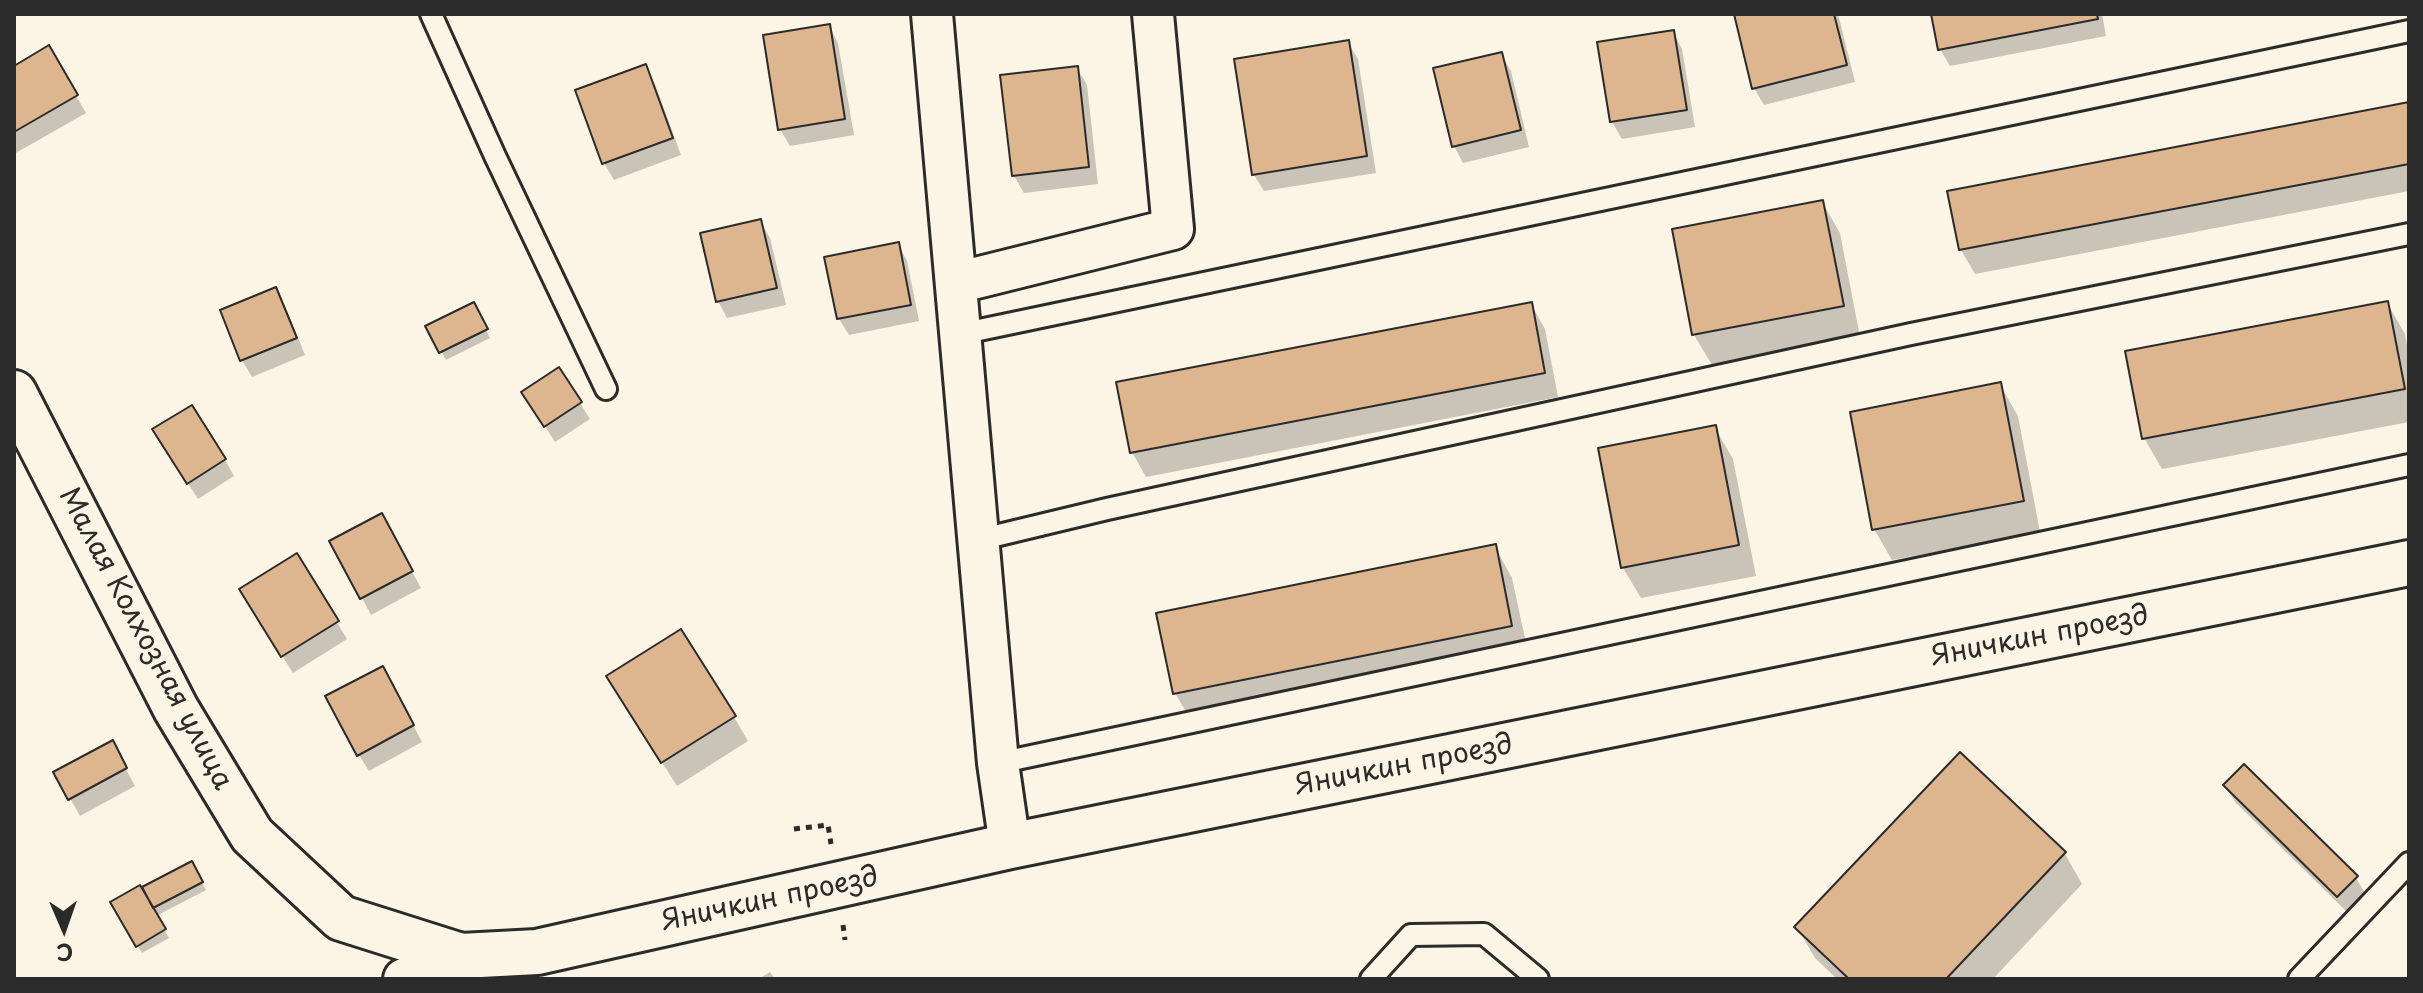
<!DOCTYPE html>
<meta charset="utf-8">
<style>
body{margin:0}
#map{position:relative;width:2423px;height:993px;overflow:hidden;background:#fcf5e5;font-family:"Playpen Sans",sans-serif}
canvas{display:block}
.frame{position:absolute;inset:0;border:16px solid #2b2b2b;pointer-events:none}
.north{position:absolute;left:24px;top:889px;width:80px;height:80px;-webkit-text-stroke:6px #fcf5e5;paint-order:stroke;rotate:178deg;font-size:22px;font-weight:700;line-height:32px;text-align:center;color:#2b2b2b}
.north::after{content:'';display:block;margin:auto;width:28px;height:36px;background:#2b2b2b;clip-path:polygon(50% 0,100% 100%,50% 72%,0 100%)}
</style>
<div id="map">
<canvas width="2423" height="993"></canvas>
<div class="frame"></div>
<div class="north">С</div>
</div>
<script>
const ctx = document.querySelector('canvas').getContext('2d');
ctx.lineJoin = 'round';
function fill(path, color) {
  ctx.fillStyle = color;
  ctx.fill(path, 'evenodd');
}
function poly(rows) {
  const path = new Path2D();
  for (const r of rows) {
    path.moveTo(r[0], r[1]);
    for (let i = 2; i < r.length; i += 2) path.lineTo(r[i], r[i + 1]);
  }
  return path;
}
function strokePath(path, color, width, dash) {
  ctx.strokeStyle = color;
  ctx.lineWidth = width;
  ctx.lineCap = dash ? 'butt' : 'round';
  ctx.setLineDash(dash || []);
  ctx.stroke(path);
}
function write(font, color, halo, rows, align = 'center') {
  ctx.font = font + ' "Playpen Sans",sans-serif';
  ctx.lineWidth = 7;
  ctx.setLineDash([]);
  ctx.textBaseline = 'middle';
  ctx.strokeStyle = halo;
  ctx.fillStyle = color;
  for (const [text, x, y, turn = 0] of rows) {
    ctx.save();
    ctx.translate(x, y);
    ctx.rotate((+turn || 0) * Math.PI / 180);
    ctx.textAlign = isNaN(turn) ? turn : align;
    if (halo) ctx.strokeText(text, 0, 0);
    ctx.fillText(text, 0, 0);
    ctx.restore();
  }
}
fill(poly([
 [1736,14,1838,14,1855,82,1764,105,1754,88],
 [1933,14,2102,14,2106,36,1950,66,1940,49],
 [829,26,838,43,854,135,790,146,780,129],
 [1673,32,1682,49,1695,127,1622,139,1612,122],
 [1348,43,1358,59,1376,173,1264,191,1254,175],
 [48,48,86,113,14,154,14,68],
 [1501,54,1511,71,1529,147,1463,163,1454,146],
 [645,67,655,84,681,155,614,180,604,163,578,92],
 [1077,68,1087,85,1098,184,1024,193,1014,176],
 [2409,104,2409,191,1975,274,1961,250,1950,192],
 [1822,202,1840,233,1860,337,1712,365,1694,335],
 [760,221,770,238,786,305,727,318,718,301],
 [898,244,907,261,919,321,849,335,839,319],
 [275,289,285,306,305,355,252,377,242,360],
 [2387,303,2405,334,2409,357,2409,422,2162,469,2144,438],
 [1531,304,1545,329,1558,397,1146,477,1132,452],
 [477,312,490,338,446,360,428,326],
 [2000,385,2018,416,2040,532,1892,560,1874,529],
 [580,403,590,419,555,442,534,409],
 [1715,428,1733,459,1756,576,1641,598,1623,568,1600,449],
 [165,447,225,460,234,476,198,499],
 [391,533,421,588,371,615,362,598],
 [1495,547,1512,578,1529,657,1193,724,1175,693],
 [296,556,347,639,293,673,251,606],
 [392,685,422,742,369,771,359,755],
 [623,701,734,717,748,741,677,786],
 [1960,755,2065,854,2082,884,1993,979,1837,979,1815,958,1797,927],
 [121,760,135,786,80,816,56,773],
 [2244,767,2356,878,2366,895,2348,913,2235,802,2225,785],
 [192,864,206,890,156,916,169,938,142,953,113,903],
 [770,972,775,979,759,979]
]), '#0003');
const building = poly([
 [1734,14,1834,14,1847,65,1752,89,1734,14],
 [1931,14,2097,14,2098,19,1938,50,1931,14],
 [830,24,845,119,778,130,763,35,830,24],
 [1674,30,1687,110,1610,122,1597,42,1674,30],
 [1349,40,1367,156,1252,175,1234,59,1349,40],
 [49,45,78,95,14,132,14,66,49,45],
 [1502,52,1521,130,1452,147,1433,68,1502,52],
 [646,64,673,138,602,164,575,90,646,64],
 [1078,66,1089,167,1012,176,1000,75,1078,66],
 [2409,102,2409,164,1959,250,1947,191,2409,102],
 [1823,200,1844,306,1692,335,1672,229,1823,200],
 [761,219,777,288,716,302,700,233,761,219],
 [899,242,911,305,837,319,824,257,899,242],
 [276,287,297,338,240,361,220,310,276,287],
 [2388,301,2405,389,2142,439,2125,351,2388,301],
 [474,302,488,329,439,353,425,326,474,302],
 [1532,302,1545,373,1130,453,1116,382,1532,302],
 [559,367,582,402,544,427,521,392,559,367],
 [2001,382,2024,501,1872,530,1850,412,2001,382],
 [192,405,226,459,187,484,152,429,192,405],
 [1716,425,1739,545,1621,568,1598,448,1716,425],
 [382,513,413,571,360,599,329,541,382,513],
 [1496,544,1512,626,1173,694,1156,613,1496,544],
 [297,553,339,621,281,657,239,589,297,553],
 [681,629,736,716,661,763,606,676,681,629],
 [383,666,414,725,357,756,325,696,383,666],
 [113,740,127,768,68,800,53,772,113,740],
 [1960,752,2066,852,1946,979,1849,979,1794,927,1960,752],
 [2244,764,2358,876,2337,897,2223,785,2244,764],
 [192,861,203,882,153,908,142,887,192,861],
 [140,885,166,929,136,947,110,902,140,885]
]);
fill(building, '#ddb58e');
strokePath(building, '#2b2b2b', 2);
const lane = poly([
 [431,14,495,156,606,389],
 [960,334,2409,31],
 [978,540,1107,509,1911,334,2409,234],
 [998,763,2409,465],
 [1371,979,1411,935,1484,934,1538,979],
 [2299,979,2409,863]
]);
const street = poly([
 [932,14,998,763,1010,846],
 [956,283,1173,229,1153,14],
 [404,979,461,956]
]);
const secondary = poly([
 [14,393,176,709,252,835,341,918,461,956,537,952,1010,846,2409,563]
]);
strokePath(lane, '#2b2b2b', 26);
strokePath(street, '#2b2b2b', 46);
strokePath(secondary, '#2b2b2b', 50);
strokePath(poly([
 [794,829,828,825,831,844],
 [843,925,845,940]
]), '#2b2b2b', 5, [6, 6]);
strokePath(lane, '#fcf5e5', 20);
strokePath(street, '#fcf5e5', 40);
strokePath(secondary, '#fcf5e5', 44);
write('28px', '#2b2b2b', '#fcf5e5', [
 ["Яничкин проезд",2040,637,-11],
 ["Малая Колхозная улица",145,639,62],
 ["Яничкин проезд",1404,766,-11],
 ["Яничкин проезд",770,900,-12]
]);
</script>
